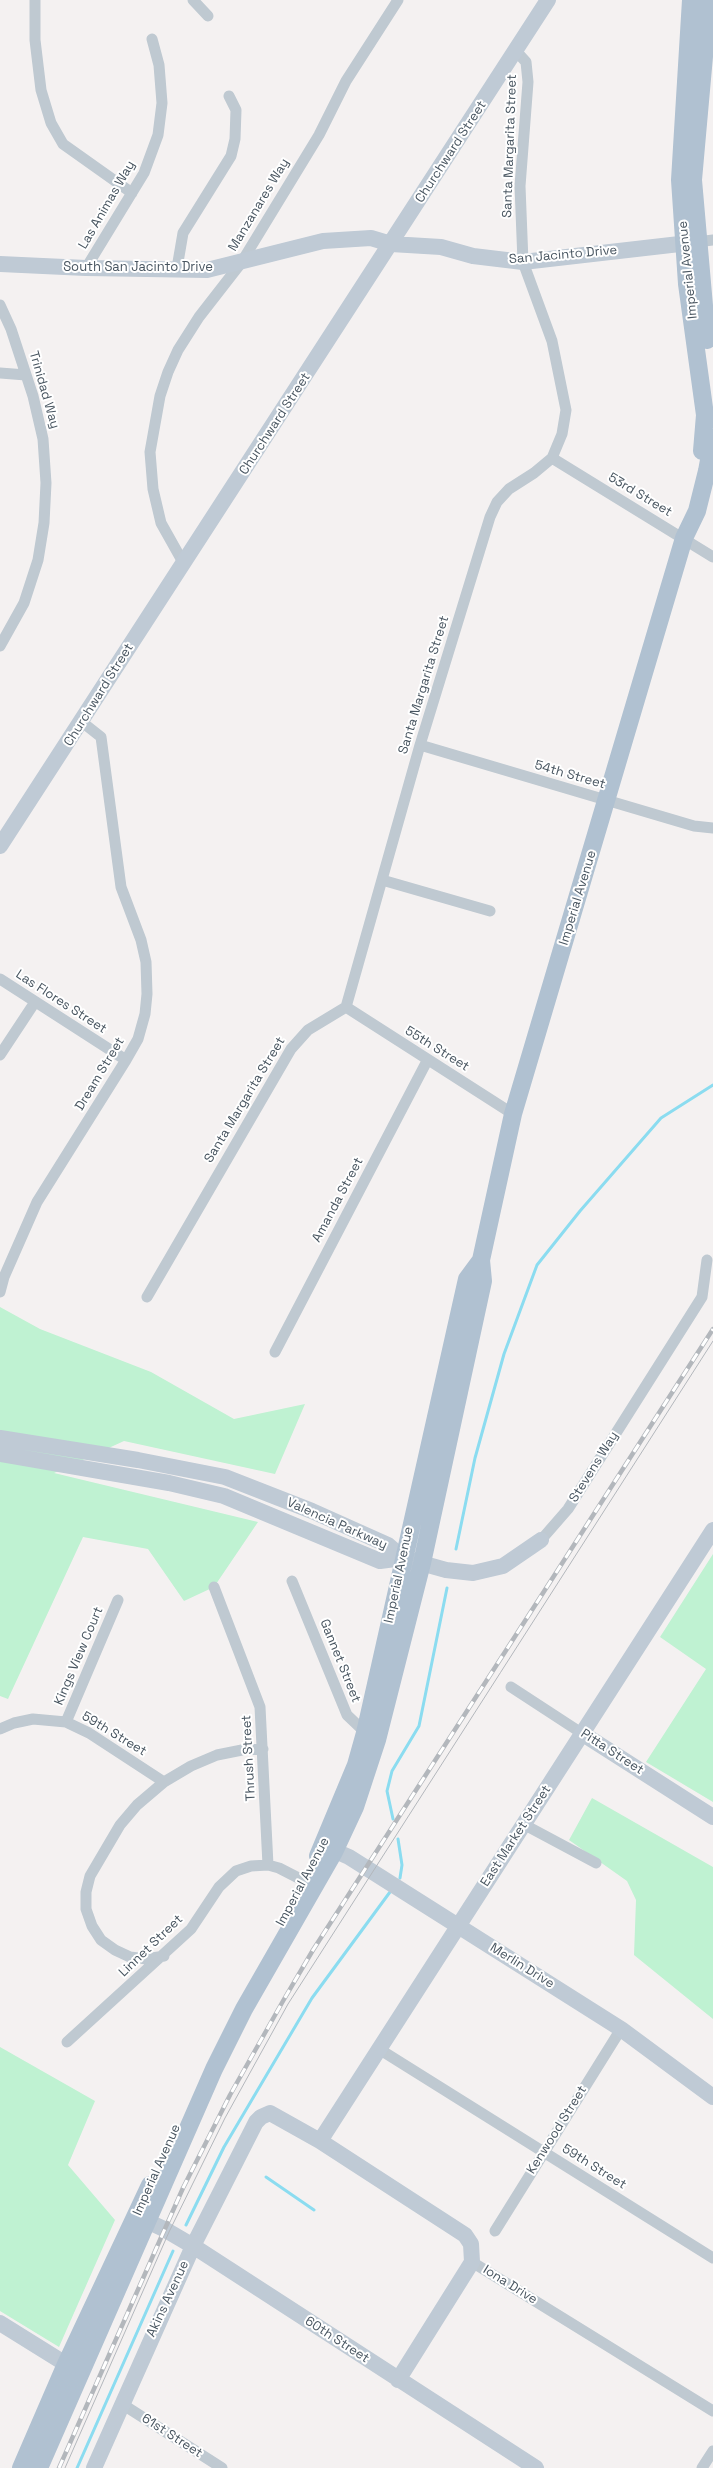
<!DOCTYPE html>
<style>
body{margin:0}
canvas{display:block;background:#f4f1f1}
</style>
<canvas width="713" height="2468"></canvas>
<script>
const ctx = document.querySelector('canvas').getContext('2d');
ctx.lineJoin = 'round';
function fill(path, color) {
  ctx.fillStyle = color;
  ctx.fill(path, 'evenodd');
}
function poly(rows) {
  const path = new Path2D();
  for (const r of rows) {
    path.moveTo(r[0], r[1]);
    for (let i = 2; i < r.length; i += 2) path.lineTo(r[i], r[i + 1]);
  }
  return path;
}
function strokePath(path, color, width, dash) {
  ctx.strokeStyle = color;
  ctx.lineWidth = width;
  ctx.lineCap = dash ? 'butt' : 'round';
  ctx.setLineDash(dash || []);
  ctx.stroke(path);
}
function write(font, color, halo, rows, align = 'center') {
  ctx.font = font + ' "Space Grotesk",sans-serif';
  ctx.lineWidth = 4;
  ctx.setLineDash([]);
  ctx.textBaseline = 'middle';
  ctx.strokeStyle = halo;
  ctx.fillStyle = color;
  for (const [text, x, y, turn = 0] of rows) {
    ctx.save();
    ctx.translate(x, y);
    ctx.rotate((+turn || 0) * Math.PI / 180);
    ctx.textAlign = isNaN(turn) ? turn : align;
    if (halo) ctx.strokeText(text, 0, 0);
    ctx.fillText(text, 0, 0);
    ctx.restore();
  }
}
fill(poly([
 [0,1307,40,1329,151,1372,234,1419,305,1404,275,1474,124,1441,54,1473,258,1522,214,1587,184,1601,148,1549,83,1537,8,1699,0,1696],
 [713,1554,713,1802,646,1762,706,1669,660,1637],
 [592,1798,713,1867,713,2019,634,1955,636,1900,627,1881,569,1840],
 [0,2047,95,2101,68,2165,115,2220,59,2347,0,2311]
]), '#bff2d2');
strokePath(poly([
 [456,1549,475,1458,504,1354,537,1265,580,1211,661,1118,713,1085],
 [393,1819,387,1791,392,1771,419,1726,447,1588],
 [398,1839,402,1865,400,1878],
 [266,2177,314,2210],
 [186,2225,224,2147,312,1998,390,1892],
 [77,2468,173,2251]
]), '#8bdcf0', 3);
strokePath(poly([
 [35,0,35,40,41,90,51,123,63,144,132,193],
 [193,0,208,16],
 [697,242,713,240],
 [86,268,144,173,158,135,162,103,159,65,152,39],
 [177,268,183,233,231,156,235,139,236,110,229,96],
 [0,305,11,329,33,396,43,439,46,483,44,523,38,560,24,603,0,646],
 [0,373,26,375],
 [552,458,713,557],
 [184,564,161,523,153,489,150,452,160,396,168,372,178,350,199,317,241,263,319,135,346,81,398,0],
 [420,745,694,826,713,828],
 [382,880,490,911],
 [0,979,126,1060],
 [346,1007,513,1114],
 [0,1055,35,1002],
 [0,1292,4,1277,37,1202,126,1060,138,1039,145,1014,147,994,146,962,141,940,121,887,101,737,82,722],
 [147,1297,291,1049,308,1030,346,1007,420,745,490,517,497,502,509,489,534,473,552,458,562,434,566,410,552,341,523,262,520,186,528,82,526,62,516,51],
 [275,1352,427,1061],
 [541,1540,568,1509,702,1297,707,1260],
 [292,1581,347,1715,368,1735],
 [214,1587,260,1707,268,1865],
 [511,1687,583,1734],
 [66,1722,118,1600],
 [0,1729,14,1723,33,1719,66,1722,89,1733,164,1782],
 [523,1824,596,1863],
 [164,1956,147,1959,130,1957,115,1950,101,1940,92,1926,86,1909,86,1892,90,1876,120,1825,137,1805,164,1782,191,1766,217,1755,242,1750,263,1749],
 [67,2042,191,1929,219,1887,236,1871,251,1866,268,1865,279,1868,314,1886],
 [379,2049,713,2258],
 [495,2231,621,2029],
 [472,2262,713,2411],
 [122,2404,222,2468],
 [702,2468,713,2451]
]), '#bfc9d1', 11);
strokePath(poly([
 [0,264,86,268,207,270,323,241,371,238,391,244,441,247,473,256,523,262,697,242],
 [0,846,548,0],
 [0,1438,138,1460,225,1477,312,1511,388,1545,403,1558],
 [0,1454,169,1483,224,1496,380,1561,403,1558,446,1570,473,1573,503,1566,541,1540],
 [583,1734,713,1817],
 [324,1846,349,1857,621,2029,713,2097],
 [320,2141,713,1530],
 [136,2216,164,2229,193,2246,536,2468],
 [0,2323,77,2371],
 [94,2468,193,2246,256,2122,261,2117,270,2113,320,2141,465,2235,471,2244,472,2262,398,2380]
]), '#bfcad5', 16);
strokePath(poly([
 [691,0,680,180,687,284,705,415,702,451],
 [707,340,693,180,709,0],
 [318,1856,356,1765,365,1733,467,1279,481,1260],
 [21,2468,66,2364,150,2185],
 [39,2468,214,2069,244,2009,334,1852,355,1807,377,1740,422,1563,483,1281,481,1260,513,1114,684,538,697,511,707,471,713,438]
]), '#b0c1d1', 18);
strokePath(poly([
 [65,2468,169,2232,225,2118,288,2004,713,1341]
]), '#b3b7bc', 1);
const rail = poly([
 [59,2468,183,2188,230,2095,283,2001,313,1950,713,1329]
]);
strokePath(rail, '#b3b7bc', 4.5);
strokePath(rail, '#fff', 3, [9]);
write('13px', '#485560', '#fff', [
 ["Santa Margarita Street",510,146,-88],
 ["Churchward Street",451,152,-57],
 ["Las Animas Way",107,205,-60],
 ["Manzanares Way",259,205,-59],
 ["San Jacinto Drive",563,255,-5],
 ["South San Jacinto Drive",138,267],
 ["Imperial Avenue",688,270,-96],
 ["Trinidad Way",44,390,74],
 ["Churchward Street",275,424,-57],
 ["53rd Street",640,495,31],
 ["Santa Margarita Street",424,685,-73],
 ["Churchward Street",99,695,-58],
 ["54th Street",570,775,16],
 ["Imperial Avenue",578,898,-73],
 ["Las Flores Street",61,1002,33],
 ["55th Street",437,1049,32],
 ["Dream Street",100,1074,-59],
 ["Santa Margarita Street",245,1100,-59],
 ["Amanda Street",338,1200,-62],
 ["Stevens Way",594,1467,-58],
 ["Valencia Parkway",337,1524,24],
 ["Imperial Avenue",399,1575,-78],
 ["Kings View Court",79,1656,-67],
 ["Gannet Street",340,1661,68],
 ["59th Street",114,1734,31],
 ["Pitta Street",612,1752,33],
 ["Thrush Street",249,1758,-93],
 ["East Market Street",516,1836,-57],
 ["Imperial Avenue",303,1882,-62],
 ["Linnet Street",151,1946,-44],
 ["Merlin Drive",522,1966,32],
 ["Kenwood Street",557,2130,-58],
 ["59th Street",594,2167,32],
 ["Imperial Avenue",157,2170,-66],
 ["Iona Drive",510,2285,32],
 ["Akins Avenue",168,2299,-65],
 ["60th Street",337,2340,33],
 ["61st Street",172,2436,33]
]);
</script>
